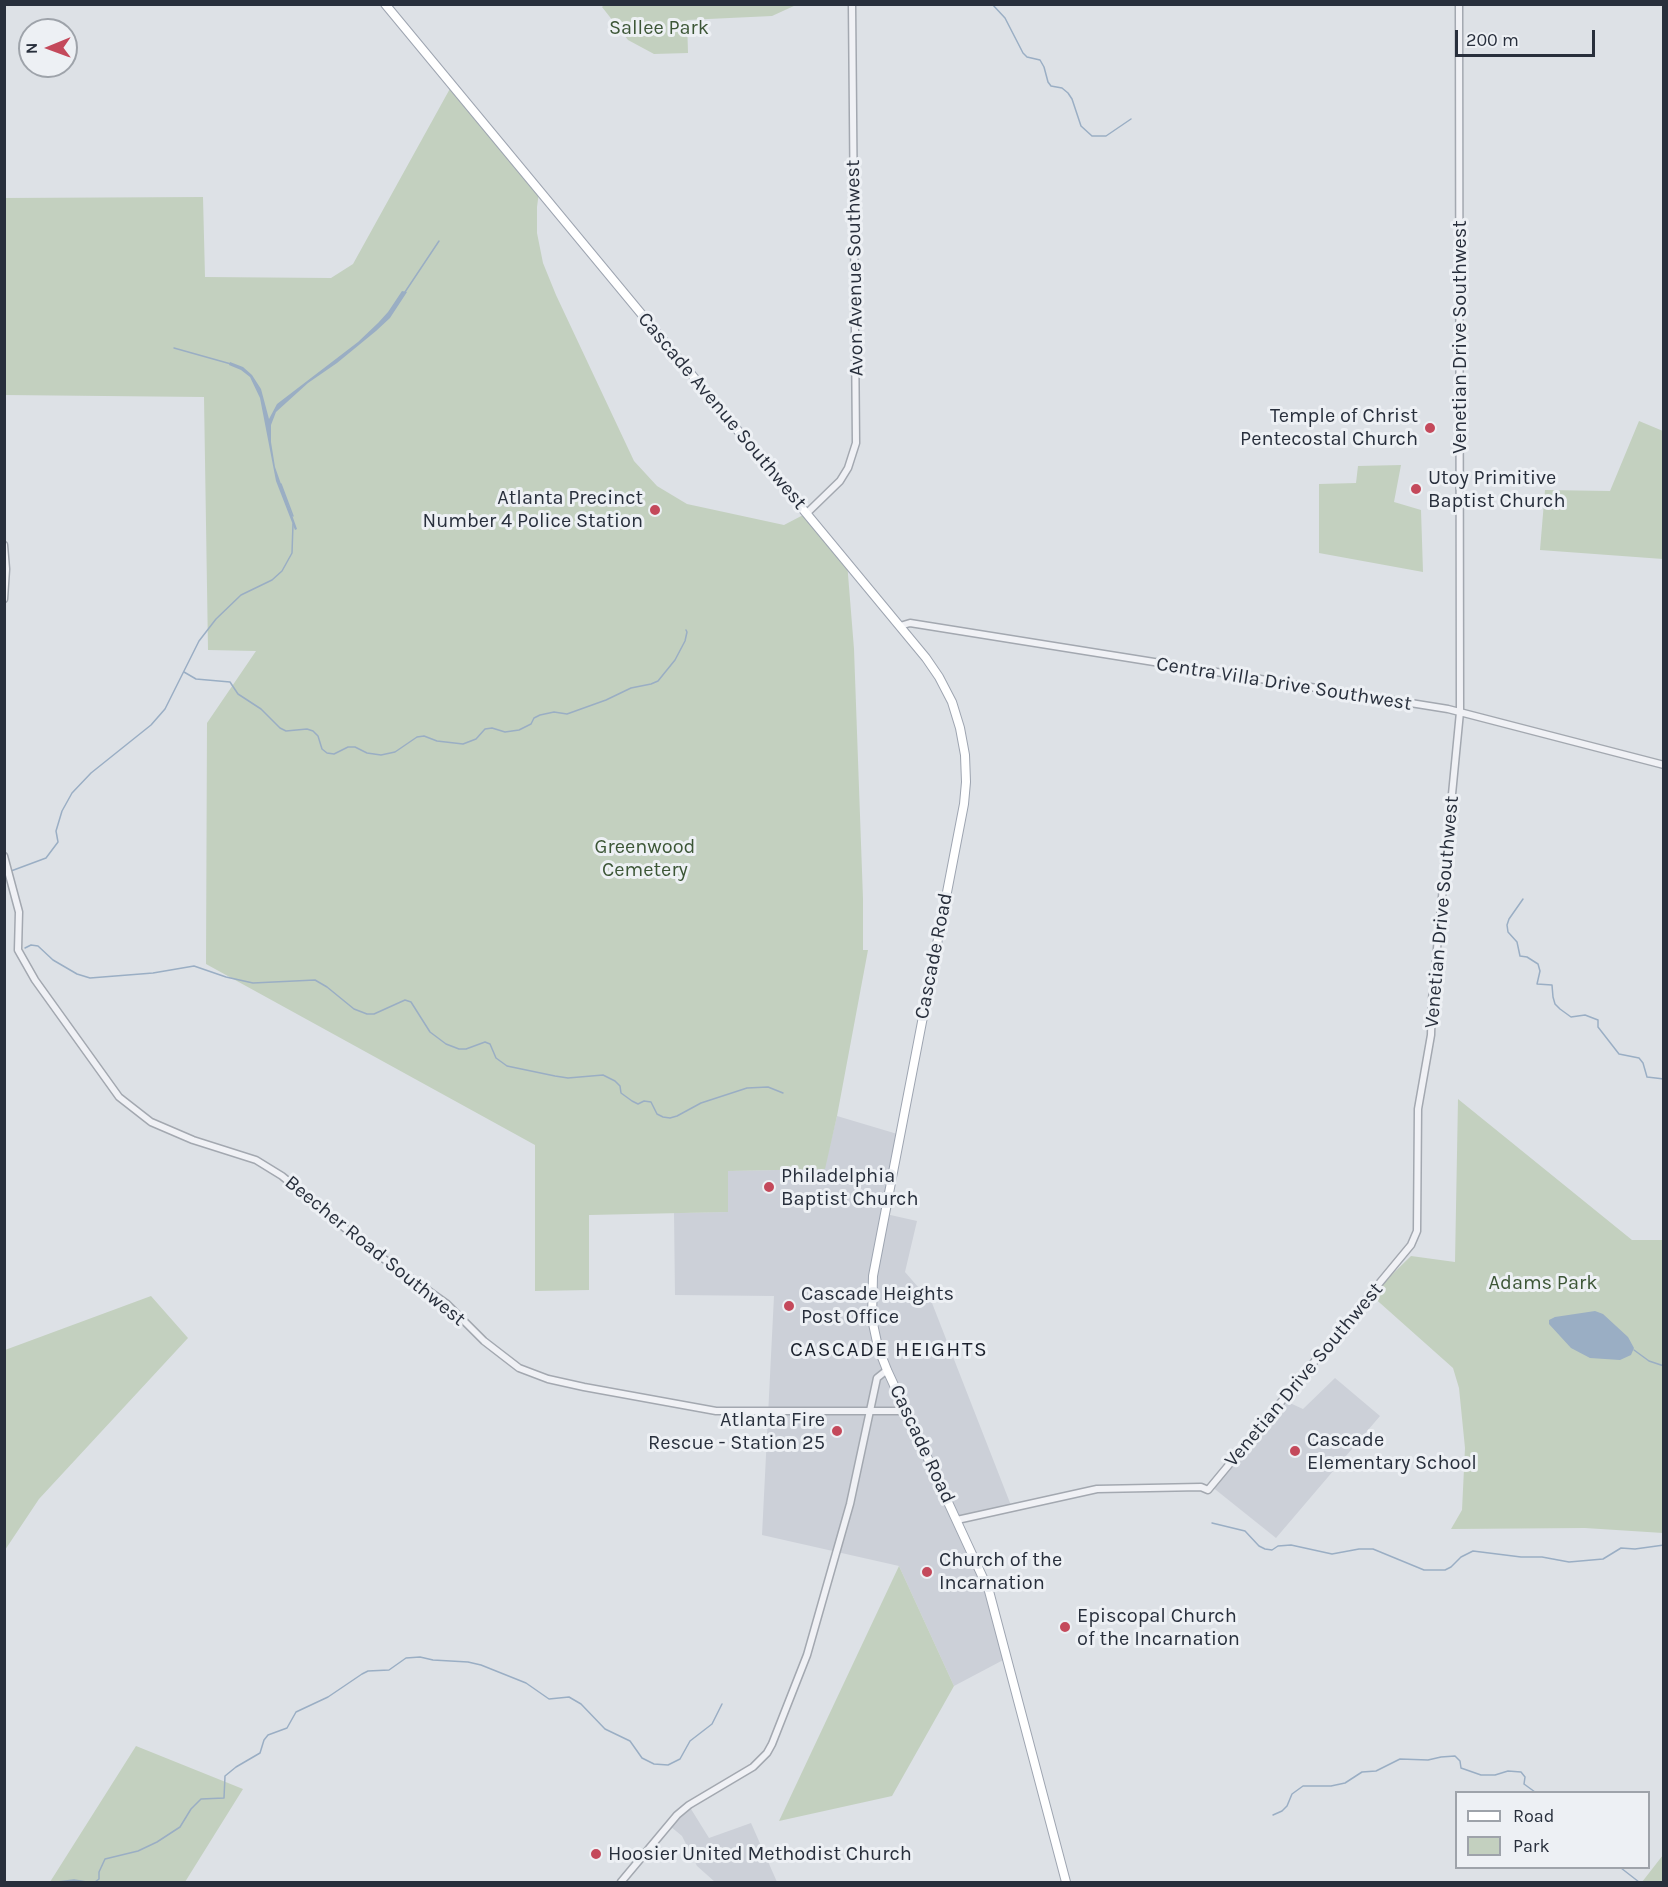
<!DOCTYPE html>
<style>
body{margin:0}
#map{position:relative;width:1668px;height:1887px;overflow:hidden;background:#dde1e6;font-family:Karla,sans-serif}
canvas{display:block}
.frame{position:absolute;inset:0;border:6px solid #282f3c;pointer-events:none}
.legend{position:absolute;left:1455px;top:1791px;width:195px;height:78px;box-sizing:border-box;background:#edf0f4;border:2px solid #9ea3aa;margin:0;padding:8px 10px;list-style:none;font-size:18px;color:#282f3c}
.legend li{display:flex;align-items:center;gap:12px;height:30px}
.legend b{width:30px;border:2px solid #9ea3aa}
.north{position:absolute;left:18px;top:18px;width:60px;height:60px;box-sizing:border-box;background:#edf0f4;border:2px solid #9ea3aa;border-radius:50%;rotate:269deg;font-size:16px;font-weight:700;line-height:24px;text-align:center;color:#282f3c}
.north::after{content:'';display:block;margin:auto;width:21px;height:27px;background:#c4495b;clip-path:polygon(50% 0,100% 100%,50% 72%,0 100%)}
.scale{position:absolute;left:1455px;top:30px;width:140px;height:27px;box-sizing:border-box;border:3px solid #282f3c;border-top:0;padding-left:8px;font-size:18px;line-height:21px;white-space:nowrap;color:#282f3c;-webkit-text-stroke:4px #edf0f4;paint-order:stroke}
</style>
<div id="map">
<canvas width="1668" height="1887"></canvas>
<div class="frame"></div>
<ul class="legend">
<li><b style="height:8px;background:#fff"></b>Road</li>
<li><b style="height:16px;background:#c3d0bf"></b>Park</li>
</ul>
<div class="north">N</div>
<div class="scale">200 m</div>
</div>
<script>
const ctx = document.querySelector('canvas').getContext('2d');
ctx.lineJoin = 'round';
function fill(path, color) {
  ctx.fillStyle = color;
  ctx.fill(path, 'evenodd');
}
function poly(rows) {
  const path = new Path2D();
  for (const r of rows) {
    path.moveTo(r[0], r[1]);
    for (let i = 2; i < r.length; i += 2) path.lineTo(r[i], r[i + 1]);
  }
  return path;
}
function strokePath(path, color, width, dash) {
  ctx.strokeStyle = color;
  ctx.lineWidth = width;
  ctx.lineCap = dash ? 'butt' : 'round';
  ctx.setLineDash(dash || []);
  ctx.stroke(path);
}
function write(font, color, halo, rows, align = 'center') {
  ctx.font = font + ' Karla,sans-serif';
  ctx.lineWidth = 6;
  ctx.setLineDash([]);
  ctx.textBaseline = 'middle';
  ctx.strokeStyle = halo;
  ctx.fillStyle = color;
  for (const [text, x, y, turn = 0] of rows) {
    ctx.save();
    ctx.translate(x, y);
    ctx.rotate((+turn || 0) * Math.PI / 180);
    ctx.textAlign = isNaN(turn) ? turn : align;
    if (halo) ctx.strokeText(text, 0, 0);
    ctx.fillText(text, 0, 0);
    ctx.restore();
  }
}
fill(poly([
 [837,1116,904,1136,886,1214,917,1221,905,1272,932,1303,1012,1508,955,1521,978,1561,1007,1658,954,1686,899,1566,762,1535,774,1296,675,1295,674,1213,728,1212,728,1171,824,1169],
 [1335,1378,1380,1416,1276,1538,1211,1486,1281,1399,1303,1409],
 [691,1809,709,1838,751,1823,777,1882,715,1882,697,1866,682,1836,670,1826]
]), '#ccd0d8');
fill(poly([
 [604,5,604,4,796,5,772,16,687,20,688,53,654,54,628,40,602,7],
 [452,85,539,192,537,207,537,233,543,263,556,295,634,461,657,486,687,504,784,525,807,513,847,562,854,649,863,899,863,950,868,950,837,1116,825,1169,728,1171,728,1212,589,1215,589,1290,535,1291,535,1145,206,964,207,723,256,651,208,650,204,397,5,395,4,198,203,197,205,277,331,278,353,264],
 [1639,421,1663,431,1663,559,1540,550,1545,490,1610,491],
 [1401,465,1394,502,1421,510,1423,572,1319,553,1319,484,1356,483,1358,466],
 [1458,1099,1632,1240,1663,1240,1663,1533,1585,1528,1451,1529,1462,1510,1465,1448,1459,1388,1453,1368,1371,1295,1411,1256,1455,1262],
 [151,1296,188,1338,39,1499,5,1550,5,1350],
 [899,1566,954,1686,892,1796,779,1821],
 [136,1746,243,1789,185,1882,50,1882],
 [1663,1855,1663,1882,1642,1882]
]), '#c3d0bf');
fill(poly([
 [402,291,407,292,390,318,376,331,337,363,308,383,276,412,271,425,271,442,275,467,297,529,295,530,276,481,260,398,250,377,241,370,229,365,230,362,243,367,252,375,261,389,269,419,277,404,358,342,378,323,388,312],
 [1595,1311,1603,1314,1628,1337,1634,1348,1631,1355,1620,1360,1590,1358,1571,1348,1549,1324,1549,1320,1555,1317]
]), '#9aaec4');
strokePath(poly([
 [992,4,1005,18,1023,53,1027,57,1040,60,1044,67,1048,82,1051,86,1062,88,1068,93,1072,99,1081,126,1092,136,1106,136,1131,119],
 [405,292,439,241],
 [174,348,231,364],
 [281,484,293,516],
 [184,672,196,679,230,682,238,694,261,709,280,728,286,731,307,729,313,731,318,736,322,749,327,753,334,754,348,747,355,747,367,753,381,755,395,752,417,737,424,736,437,741,463,744,476,739,485,729,492,728,505,732,519,730,531,724,534,718,540,715,554,712,567,714,606,700,631,688,651,684,658,681,675,660,685,641,687,632,686,630],
 [11,871,46,858,58,842,56,831,62,811,72,793,91,773,151,725,165,709,199,641,216,619,241,595,272,580,282,571,292,553,293,524],
 [1523,899,1509,919,1507,925,1508,932,1517,942,1520,956,1527,957,1538,964,1540,971,1537,984,1552,985,1553,997,1555,1004,1560,1009,1571,1017,1585,1015,1598,1020,1598,1027,1619,1054,1639,1058,1643,1063,1647,1077,1664,1079],
 [25,948,31,945,38,946,53,960,77,974,90,978,153,973,194,966,226,977,253,983,315,980,327,987,354,1009,367,1014,374,1014,405,1000,411,1002,430,1032,446,1044,459,1049,466,1049,485,1042,490,1044,496,1058,507,1066,555,1076,568,1078,603,1075,615,1081,620,1086,621,1093,632,1101,638,1104,644,1101,651,1102,657,1114,663,1117,670,1118,677,1116,701,1103,747,1088,768,1087,783,1093],
 [1634,1350,1649,1361,1664,1366],
 [1212,1523,1245,1531,1259,1546,1265,1549,1272,1550,1278,1546,1291,1545,1332,1554,1359,1549,1373,1549,1424,1570,1445,1570,1451,1567,1461,1557,1473,1551,1521,1557,1542,1557,1569,1562,1603,1559,1621,1548,1635,1549,1664,1545],
 [1273,1815,1282,1811,1287,1806,1292,1794,1303,1786,1331,1786,1345,1783,1362,1772,1376,1771,1400,1759,1428,1760,1441,1757,1455,1756,1460,1761,1461,1768,1481,1775,1495,1775,1508,1771,1521,1772,1525,1777,1524,1784,1535,1792],
 [1621,1868,1639,1882],
 [57,1882,74,1880,87,1882],
 [95,1882,99,1879,99,1872,105,1859,138,1851,157,1842,180,1827,191,1809,201,1799,224,1798,225,1776,236,1767,260,1753,264,1740,268,1735,287,1728,296,1712,328,1697,362,1674,368,1671,389,1670,406,1658,420,1657,433,1660,468,1662,481,1665,526,1683,549,1699,569,1697,581,1704,605,1729,630,1741,642,1758,654,1764,668,1765,680,1759,690,1741,712,1724,722,1704]
]), '#9aaec4', 1.5);
const minor = poly([
 [807,513,840,481,848,468,856,443,852,4],
 [4,545,6,569,4,599],
 [900,626,910,623,1448,709,1664,765],
 [4,856,19,912,18,950,35,980,119,1097,151,1122,193,1140,256,1160,282,1176,370,1249,447,1304,484,1341,519,1368,548,1379,584,1387,716,1411,905,1411],
 [957,1520,1097,1489,1201,1487,1208,1490,1411,1245,1417,1231,1418,1109,1431,1035,1432,1000,1460,712,1459,4],
 [621,1882,677,1815,689,1805,753,1767,767,1753,772,1744,807,1655,850,1504,877,1378,887,1370]
]);
const major = poly([
 [385,4,926,658,939,677,952,702,960,728,965,755,966,782,964,804,873,1276,872,1319,878,1347,887,1370,989,1591,1066,1882]
]);
strokePath(minor, '#a3a8b0', 9);
strokePath(major, '#9ea5b1', 10);
strokePath(minor, '#f0f1f5', 6);
strokePath(major, '#fff', 8);
for (const [x, y, r, color] of [
 [1430,428,6,"#c4495b"],
 [1416,489,6,"#c4495b"],
 [655,510,6,"#c4495b"],
 [769,1187,6,"#c4495b"],
 [789,1306,6,"#c4495b"],
 [837,1431,6,"#c4495b"],
 [1295,1451,6,"#c4495b"],
 [927,1572,6,"#c4495b"],
 [1065,1627,6,"#c4495b"],
 [596,1854,6,"#c4495b"]
]) {
  const dot = new Path2D();
  dot.arc(x, y, r, 0, 2 * Math.PI);
  ctx.fillStyle = color;
  ctx.fill(dot);
  strokePath(dot, '#edf0f4', 2);
}
write('20px', '#3c5636', '#edf0f4', [
 ["Sallee Park",659,28],
 ["Greenwood",645,847],
 ["Cemetery",645,870],
 ["Adams Park",1543,1283]
]);
write('20px', '#282f3c', '#edf0f4', [
 ["Avon Avenue Southwest",855,268,-91],
 ["Venetian Drive Southwest",1460,337,-90],
 ["Cascade Avenue Southwest",722,411,50],
 ["Centra Villa Drive Southwest",1284,684,9],
 ["Venetian Drive Southwest",1442,912,-85],
 ["Cascade Road",934,956,-79],
 ["Beecher Road Southwest",375,1251,39],
 ["Venetian Drive Southwest",1304,1375,-50],
 ["Cascade Road",922,1444,65]
]);
write('20px', '#282f3c', '#edf0f4', [
 ["Temple of Christ",1418,416,"right"],
 ["Pentecostal Church",1418,439,"right"],
 ["Utoy Primitive",1428,478],
 ["Baptist Church",1428,501],
 ["Atlanta Precinct",643,498,"right"],
 ["Number 4 Police Station",643,521,"right"],
 ["Philadelphia",781,1176],
 ["Baptist Church",781,1199],
 ["Cascade Heights",801,1294],
 ["Post Office",801,1317],
 ["Atlanta Fire",825,1420,"right"],
 ["Rescue - Station 25",825,1443,"right"],
 ["Cascade",1307,1440],
 ["Elementary School",1307,1463],
 ["Church of the",939,1560],
 ["Incarnation",939,1583],
 ["Episcopal Church",1077,1616],
 ["of the Incarnation",1077,1639],
 ["Hoosier United Methodist Church",608,1854]
], 'left');
ctx.letterSpacing = '1.5px';
write('21px', '#1a202c', '#edf0f4', [
 ["CASCADE HEIGHTS",889,1350]
]);
ctx.letterSpacing = '0px';
</script>
